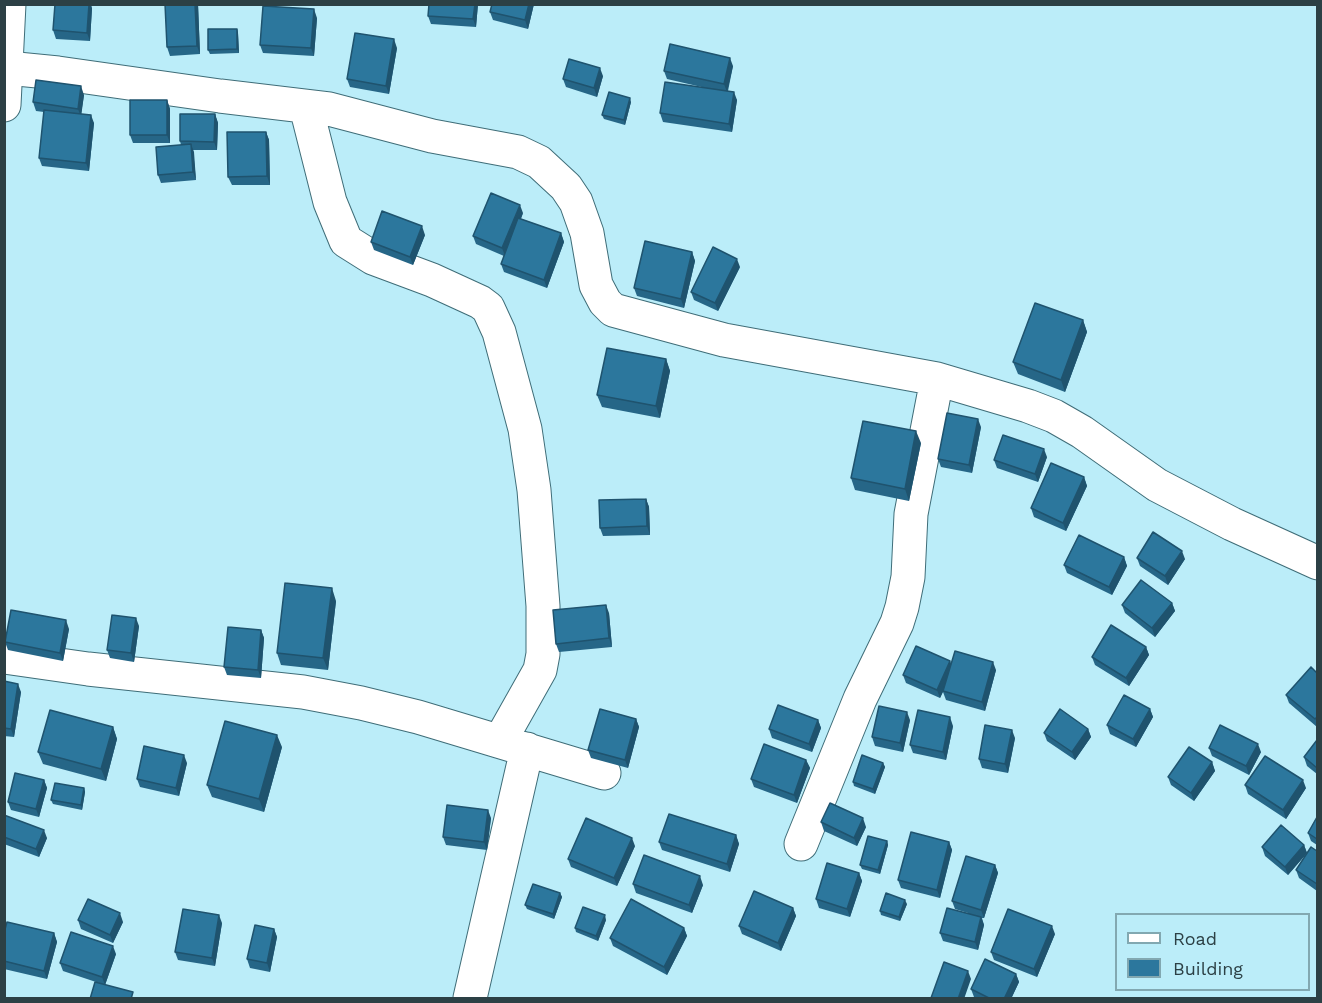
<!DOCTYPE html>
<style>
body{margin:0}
#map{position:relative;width:1322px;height:1003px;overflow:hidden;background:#bbedf9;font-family:"Work Sans",sans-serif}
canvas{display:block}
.frame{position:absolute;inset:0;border:6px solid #2c4045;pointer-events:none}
.legend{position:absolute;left:1115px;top:913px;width:195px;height:78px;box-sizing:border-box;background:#bbedf9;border:2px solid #82a8b1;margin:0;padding:8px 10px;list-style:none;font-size:18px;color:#2c4045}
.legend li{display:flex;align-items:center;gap:12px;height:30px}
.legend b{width:30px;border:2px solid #82a8b1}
</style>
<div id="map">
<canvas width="1322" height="1003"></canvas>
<div class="frame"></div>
<ul class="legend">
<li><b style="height:8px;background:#fff"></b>Road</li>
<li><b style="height:16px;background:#2c779d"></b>Building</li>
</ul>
</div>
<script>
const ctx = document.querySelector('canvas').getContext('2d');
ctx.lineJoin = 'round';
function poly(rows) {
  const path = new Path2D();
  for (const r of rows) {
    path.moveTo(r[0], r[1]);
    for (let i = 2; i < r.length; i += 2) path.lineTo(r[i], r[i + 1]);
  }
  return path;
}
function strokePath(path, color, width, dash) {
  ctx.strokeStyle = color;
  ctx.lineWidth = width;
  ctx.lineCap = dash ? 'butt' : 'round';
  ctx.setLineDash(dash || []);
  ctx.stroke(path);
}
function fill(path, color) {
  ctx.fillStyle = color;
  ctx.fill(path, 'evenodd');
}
const minor = poly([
 [7,68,58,73,220,96,329,109,432,136,518,152,539,162,566,187,576,202,587,233,596,285,605,302,613,310,724,340,937,379,1028,406,1054,416,1082,432,1157,485,1232,524,1318,563],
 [306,107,330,202,346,241,373,258,432,280,480,302,488,308,499,332,525,429,534,490,543,606,543,654,540,670,500,741],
 [4,657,88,669,303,692,361,703,418,717,604,773],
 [801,844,860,699,897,623,902,607,908,577,911,514,937,379],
 [470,998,527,749]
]);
const major = poly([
 [4,105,9,4]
]);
strokePath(minor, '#3f6d78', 35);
strokePath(major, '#3f6d78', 35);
strokePath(minor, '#fff', 33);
strokePath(major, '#fff', 33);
fill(poly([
 [198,4,200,54,170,56,167,47],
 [478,4,476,27,431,24,428,16],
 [534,4,528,29,493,20,490,12],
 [92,8,90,41,56,39,53,30],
 [317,18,314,56,263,53,260,45],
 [237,29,238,33,239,53,210,54,208,50],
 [397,48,389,94,350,87,347,79],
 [733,66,728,91,737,100,732,132,663,122,660,113,706,88,667,79,664,71],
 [603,76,597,97,566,87,563,79],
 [84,95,81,114,94,123,89,171,42,166,39,158,44,112,36,111,33,102],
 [167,100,170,109,170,143,133,143,130,135],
 [631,102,625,125,604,119,602,115],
 [215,114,218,123,217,150,193,150,196,180,161,183,158,175,181,145,180,141],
 [266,132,269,140,270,185,232,185,228,177],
 [523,213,521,219,561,233,564,242,547,288,504,272,501,264,504,256,476,244,473,236],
 [425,235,413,265,374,250,371,242],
 [692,252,695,261,684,308,637,296,634,288],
 [740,267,718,311,694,300,691,292],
 [1083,320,1087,332,1065,392,1018,374,1013,362],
 [666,359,670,371,660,418,602,407,597,395],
 [981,427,972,473,941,467,938,459],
 [921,443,909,501,855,490,851,478],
 [1047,457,1038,482,997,468,994,460],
 [1084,477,1087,486,1066,531,1034,517,1031,508],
 [646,499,649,507,650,535,603,536,600,528],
 [1124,557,1127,566,1112,595,1067,573,1064,565],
 [1137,558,1185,559,1168,585,1140,566],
 [336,601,328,670,281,665,277,653],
 [1172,603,1175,611,1155,637,1125,613,1122,605],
 [609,613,612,647,559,652,556,644],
 [139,626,134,662,110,658,107,650],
 [69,629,63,661,8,650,5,642],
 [261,630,264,638,261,678,227,675,224,667],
 [1146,647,1149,655,1129,686,1095,665,1092,657],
 [950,661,951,664,996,670,985,711,946,700,943,692,940,698,906,683,903,675],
 [1317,673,1317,727,1289,703,1286,695],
 [4,681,21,692,14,737,4,736],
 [1150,709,1153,717,1136,747,1110,734,1107,725],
 [636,719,639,727,628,768,591,758,588,750],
 [818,720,821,728,812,752,772,738,769,729],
 [910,720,903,752,875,746,872,737],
 [953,726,946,760,913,753,910,745],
 [113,727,117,739,106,781,43,764,38,752],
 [1088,729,1091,737,1075,760,1047,741,1044,733],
 [1015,738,1008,773,982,768,979,759],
 [1317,740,1317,774,1307,766,1304,757],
 [282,747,264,812,212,797,207,785],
 [1209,748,1261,752,1249,775,1212,756],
 [806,760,810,768,797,803,754,787,751,779],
 [1212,762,1215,771,1194,801,1171,785,1168,777],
 [187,763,179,796,140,787,137,779],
 [883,763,885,767,875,794,854,786,853,782],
 [44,780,47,788,39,817,11,810,8,802],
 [1245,785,1306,788,1286,819,1248,794],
 [84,788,85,792,82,810,53,804,51,800],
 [4,815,47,838,39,857,4,844],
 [1317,817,1317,845,1311,841,1308,833],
 [491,818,487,850,446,845,443,837],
 [821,822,866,827,857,846,824,831],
 [736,835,739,844,730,872,662,850,659,842],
 [887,841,888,845,880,874,862,869,860,865],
 [949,842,952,850,940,898,901,888,898,880],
 [1304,845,1307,853,1288,875,1265,856,1262,847],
 [635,846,617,886,571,867,568,859],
 [1317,851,1317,891,1299,878,1296,870],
 [995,865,998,873,984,918,982,918,984,925,978,950,943,941,940,933,968,913,955,909,952,901],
 [859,873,862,881,850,917,819,908,816,899],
 [633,884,703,885,692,913,636,893],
 [560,893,562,897,554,919,527,909,525,905],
 [907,904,900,921,881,915,880,911],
 [793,908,796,916,781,951,742,934,739,926],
 [78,920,123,922,113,943,81,929],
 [606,920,598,941,576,932,575,928],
 [222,923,215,966,178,960,175,952],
 [684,928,687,936,667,975,613,946,610,938],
 [274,929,277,937,270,972,250,968,247,959],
 [4,933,54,933,57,942,47,979,4,969],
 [1055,934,1037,977,994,960,991,952],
 [116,954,105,985,63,971,60,963],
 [1016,974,1019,982,1011,999,977,999,974,997,971,989]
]), '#266687');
fill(poly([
 [89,4,91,4,92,8,90,41,87,33],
 [195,4,198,4,200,54,197,46],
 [475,4,478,4,476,27,473,19],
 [529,4,534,4,528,29,525,20],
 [314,9,317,18,314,56,311,48],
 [237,29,238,33,239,53,237,49],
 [394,39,397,48,389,94,386,86],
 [730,58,733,66,727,92,724,84],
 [600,68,603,76,597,97,594,88],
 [81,86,84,95,81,117,78,109],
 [734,92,737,100,732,132,729,124],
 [630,98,631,102,625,125,624,120],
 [167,100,170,109,170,143,167,135],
 [215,114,218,123,217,150,214,142],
 [91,115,94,123,89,171,86,163],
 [266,132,269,140,270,185,267,176],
 [191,144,194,152,196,180,193,172],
 [520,205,523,213,505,256,502,248],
 [422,226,425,235,413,265,410,257],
 [561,233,564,242,547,288,544,280],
 [692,252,695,261,684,308,681,299],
 [737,259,740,267,718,311,715,303],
 [1083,320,1087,332,1065,392,1061,380],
 [666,359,670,371,660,418,656,406],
 [978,419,981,427,972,473,969,465],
 [916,431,921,443,909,501,905,489],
 [1044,449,1047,457,1038,482,1035,474],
 [1084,477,1087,486,1066,531,1063,523],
 [646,499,649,507,650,535,647,526],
 [1182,551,1185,559,1168,585,1165,576],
 [1124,557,1127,566,1112,595,1109,587],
 [332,588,336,601,328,670,323,658],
 [1172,603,1175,611,1155,637,1152,628],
 [606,605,609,613,612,647,609,638],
 [136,618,139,626,134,662,131,653],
 [66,620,69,629,63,661,60,653],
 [261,630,264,638,261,678,258,670],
 [1146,647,1149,655,1129,686,1126,678],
 [950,661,953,669,940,698,937,690],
 [993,662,996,670,985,711,982,702],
 [18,684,21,692,14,737,11,729],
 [1150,709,1153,717,1136,747,1133,739],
 [907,712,910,720,903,752,900,743],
 [950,717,953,726,946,760,943,752],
 [636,719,639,727,628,768,625,760],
 [818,720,821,728,812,752,809,744],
 [113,727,117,739,106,781,101,769],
 [1088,729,1091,737,1075,760,1072,752],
 [1012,730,1015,738,1008,773,1005,764],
 [277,735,282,747,264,812,259,799],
 [1258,744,1261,752,1249,775,1246,766],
 [184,755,187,763,179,796,176,788],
 [806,760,810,768,797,803,794,795],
 [1212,762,1215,771,1194,801,1191,793],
 [883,763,885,767,875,794,873,789],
 [44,780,47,788,39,817,36,809],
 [1303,780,1306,788,1286,819,1283,810],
 [84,788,85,792,82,810,81,805],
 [488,810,491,818,487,850,484,842],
 [863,818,866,827,857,846,854,838],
 [44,830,47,838,39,857,36,849],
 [736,835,739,844,730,872,727,864],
 [632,838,635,846,617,886,614,878],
 [887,841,888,845,880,874,878,870],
 [949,842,952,850,940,898,937,890],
 [1304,845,1307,853,1288,875,1285,867],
 [995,865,998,873,984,918,981,910],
 [859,873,862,881,850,917,847,909],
 [700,876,703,885,692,913,689,905],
 [560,893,562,897,554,919,553,914],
 [905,900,907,904,900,921,899,917],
 [793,908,796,916,781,951,778,943],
 [120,913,123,922,113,943,110,935],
 [219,915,222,923,215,966,212,958],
 [605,915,606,920,598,941,596,936],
 [981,917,984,925,978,950,975,942],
 [1052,926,1055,934,1037,977,1034,969],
 [684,928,687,936,667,975,664,967],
 [274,929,277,937,270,972,267,963],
 [54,933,57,942,47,979,44,971],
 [113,946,116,954,105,985,102,977],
 [968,971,971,979,964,999,958,999],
 [1016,974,1019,982,1011,999,1004,999]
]), '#1f536e');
const building = poly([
 [55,4,89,4,87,33,53,30,55,4],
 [165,4,195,4,197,46,167,47,165,4],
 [429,4,475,4,473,19,428,16,429,4],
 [492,4,529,4,525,20,490,12,492,4],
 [263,6,314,9,311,48,260,45,263,6],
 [208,29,237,29,237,49,208,50,208,29],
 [355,33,394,39,386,86,347,79,355,33],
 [670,44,730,58,724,84,664,71,670,44],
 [569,59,600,68,594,88,563,79,569,59],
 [36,80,81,86,78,109,33,102,36,80],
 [665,82,734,92,729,124,660,113,665,82],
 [609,92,630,98,624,120,602,115,609,92],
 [130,100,167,100,167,135,130,135,130,100],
 [44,110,91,115,86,163,39,158,44,110],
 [180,114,215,114,214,142,180,141,180,114],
 [227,132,266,132,267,176,228,177,227,132],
 [191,144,193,172,158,175,156,147,191,144],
 [491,193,520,205,502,248,473,236,491,193],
 [382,211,422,226,410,257,371,242,382,211],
 [518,218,561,233,544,280,501,264,518,218],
 [645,241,692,252,681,299,634,288,645,241],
 [713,247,737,259,715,303,691,292,713,247],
 [1035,303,1083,320,1061,380,1013,362,1035,303],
 [607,348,666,359,656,406,597,395,607,348],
 [947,413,978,419,969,465,938,459,947,413],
 [863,421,916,431,905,489,851,478,863,421],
 [1003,435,1044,449,1035,474,994,460,1003,435],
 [1051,463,1084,477,1063,523,1031,508,1051,463],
 [646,499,647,526,600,528,599,500,646,499],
 [1153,532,1182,551,1165,576,1137,558,1153,532],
 [1079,535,1124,557,1109,587,1064,565,1079,535],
 [1141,580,1172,603,1152,628,1122,605,1141,580],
 [285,583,332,588,323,658,277,653,285,583],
 [606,605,609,638,556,644,553,610,606,605],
 [11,610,66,620,60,653,5,642,11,610],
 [112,615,136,618,131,653,107,650,112,615],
 [1111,625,1146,647,1126,678,1092,657,1111,625],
 [228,627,261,630,258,670,224,667,228,627],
 [916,646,950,661,937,690,903,675,916,646],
 [955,651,993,662,982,702,943,691,955,651],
 [1311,667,1317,673,1317,717,1315,719,1286,695,1311,667],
 [4,681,18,684,11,729,4,728,4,681],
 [1124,695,1150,709,1133,739,1107,725,1124,695],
 [778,705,818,720,809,744,769,729,778,705],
 [879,706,907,712,900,743,872,737,879,706],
 [600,709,636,719,625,760,588,750,600,709],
 [1060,709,1088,729,1072,752,1044,733,1060,709],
 [50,710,113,727,101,769,38,752,50,710],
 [918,710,950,717,943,752,910,745,918,710],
 [225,721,277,735,259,799,207,785,225,721],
 [985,725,1012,730,1005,764,979,759,985,725],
 [1220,725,1258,744,1246,766,1209,748,1220,725],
 [1317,740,1317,768,1304,757,1317,740],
 [764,744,806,760,794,795,751,779,764,744],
 [144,746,184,755,176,788,137,779,144,746],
 [1189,747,1212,762,1191,793,1168,777,1189,747],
 [862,755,883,763,873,789,853,782,862,755],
 [1265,756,1303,780,1283,810,1245,785,1265,756],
 [15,773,44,780,36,809,8,802,15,773],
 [55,783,84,788,81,805,51,800,55,783],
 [830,803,863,818,854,838,821,822,830,803],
 [447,805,488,810,484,842,443,837,447,805],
 [669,814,736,835,727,864,659,842,669,814],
 [4,815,44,830,36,849,4,837,4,815],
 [1317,817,1317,839,1308,833,1317,817],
 [586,818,632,838,614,878,568,859,586,818],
 [1281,825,1304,845,1285,867,1262,847,1281,825],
 [911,832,949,842,937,890,898,880,911,832],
 [868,836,887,841,878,870,860,865,868,836],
 [1311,847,1317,851,1317,884,1296,870,1311,847],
 [644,855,700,876,689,905,633,884,644,855],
 [966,856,995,865,981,910,952,901,966,856],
 [827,863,859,873,847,909,816,899,827,863],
 [533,884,560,893,553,914,525,905,533,884],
 [754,891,793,908,778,943,739,926,754,891],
 [886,893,905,900,899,917,880,911,886,893],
 [88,899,120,913,110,935,78,920,88,899],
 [631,899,684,928,664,967,610,938,631,899],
 [583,907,605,915,596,936,575,928,583,907],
 [947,908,981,917,975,942,940,933,947,908],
 [183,909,219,915,212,958,175,952,183,909],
 [1008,909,1052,926,1034,969,991,952,1008,909],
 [7,922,54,933,44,971,4,961,4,933,7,922],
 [255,925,274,929,267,963,247,959,255,925],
 [71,932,113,946,102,977,60,963,71,932],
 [985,959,1016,974,1004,999,991,999,971,989,985,959],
 [944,962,968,971,958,999,931,998,944,962],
 [95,982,133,992,131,999,90,999,95,982]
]);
fill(building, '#2c779d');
strokePath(building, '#1f536e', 1.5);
</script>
